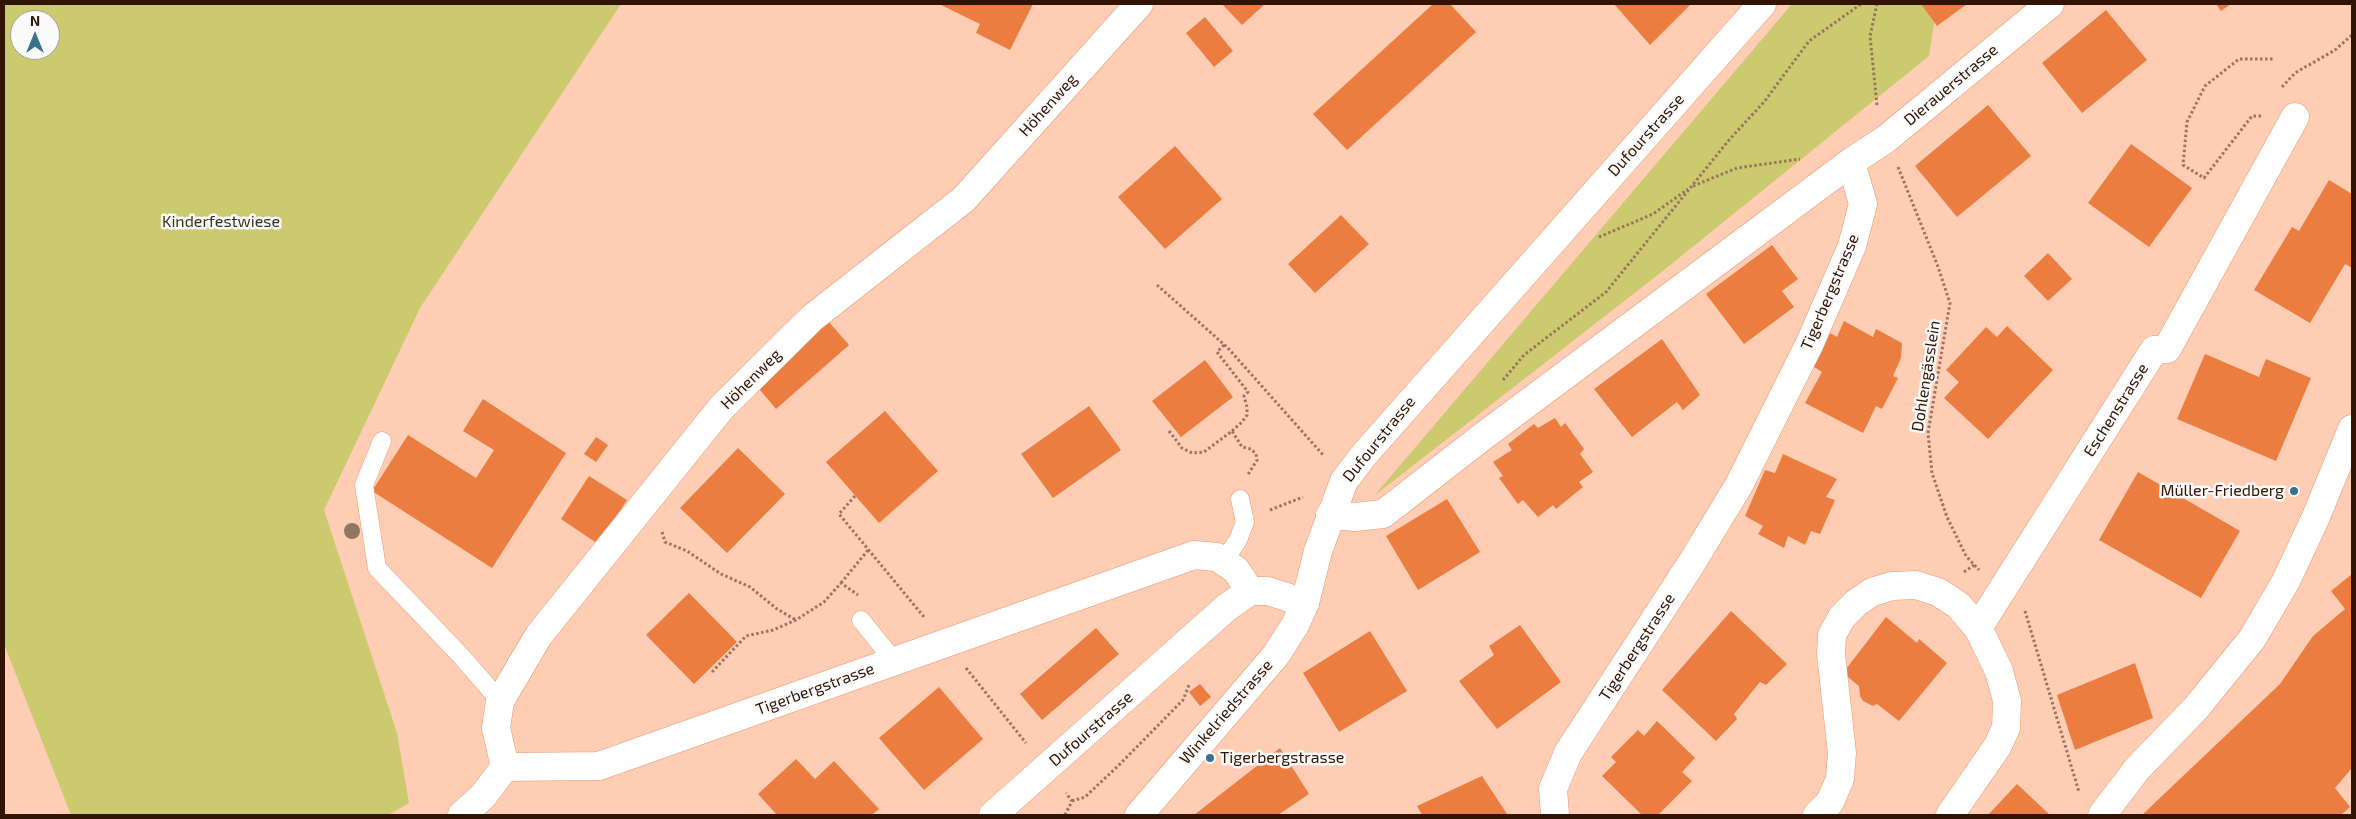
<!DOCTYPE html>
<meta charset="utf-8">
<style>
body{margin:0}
#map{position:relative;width:2356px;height:819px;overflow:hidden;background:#fecdb4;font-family:"Exo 2",sans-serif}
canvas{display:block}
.frame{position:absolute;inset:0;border:5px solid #311404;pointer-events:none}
.north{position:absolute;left:10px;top:10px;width:50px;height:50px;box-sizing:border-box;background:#fafafa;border:1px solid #aa9e98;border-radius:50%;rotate:0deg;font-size:14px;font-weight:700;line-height:20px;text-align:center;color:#311404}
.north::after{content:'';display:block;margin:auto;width:18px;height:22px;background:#38738b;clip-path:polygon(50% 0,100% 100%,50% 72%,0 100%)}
</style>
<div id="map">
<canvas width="2356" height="819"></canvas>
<div class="frame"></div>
<div class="north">N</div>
</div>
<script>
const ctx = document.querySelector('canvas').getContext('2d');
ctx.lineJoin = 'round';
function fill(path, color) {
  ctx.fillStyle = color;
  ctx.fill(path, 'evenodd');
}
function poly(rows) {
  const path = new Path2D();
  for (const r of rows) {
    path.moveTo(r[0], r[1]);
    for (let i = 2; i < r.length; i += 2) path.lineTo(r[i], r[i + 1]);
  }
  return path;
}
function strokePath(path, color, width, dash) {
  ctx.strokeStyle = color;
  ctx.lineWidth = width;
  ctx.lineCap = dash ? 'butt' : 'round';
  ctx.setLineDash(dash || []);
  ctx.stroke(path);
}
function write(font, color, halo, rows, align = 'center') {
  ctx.font = font + ' "Exo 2",sans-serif';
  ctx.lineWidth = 5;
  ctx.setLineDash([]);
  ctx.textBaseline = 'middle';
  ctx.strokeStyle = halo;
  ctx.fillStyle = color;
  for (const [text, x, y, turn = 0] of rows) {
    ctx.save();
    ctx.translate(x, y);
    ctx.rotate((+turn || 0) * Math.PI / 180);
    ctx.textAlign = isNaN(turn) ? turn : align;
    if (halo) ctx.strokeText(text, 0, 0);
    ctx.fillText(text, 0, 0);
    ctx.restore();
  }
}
fill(poly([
 [4,4,621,4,420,308,324,510,397,733,409,803,388,815,71,815,4,644],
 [20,20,50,20,50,50,20,50],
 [1792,4,1937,4,1929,56,1664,270,1374,496]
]), '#ccca6e');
fill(poly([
 [939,4,1033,4,1010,50,976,33,980,24],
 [1222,4,1265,4,1242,25],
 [1433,4,1450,4,1476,32,1347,150,1313,114],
 [1614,4,1691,4,1650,45],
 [1921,4,1967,4,1937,26],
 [2216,4,2231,4,2221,11],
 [2106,10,2147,60,2082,113,2042,63],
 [1205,17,1233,51,1214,67,1186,33],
 [1988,105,2031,156,1957,217,1915,166],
 [2131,144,2192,188,2149,247,2088,203],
 [1175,146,1222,199,1165,249,1118,197],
 [2329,180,2352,194,2352,268,2345,264,2310,323,2254,290,2292,227,2299,231],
 [1341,215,1369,244,1315,293,1288,264],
 [1772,245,1798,279,1782,291,1794,307,1744,344,1706,294],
 [2048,253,2072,279,2048,301,2024,276],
 [828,321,849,345,776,409,755,384],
 [1844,321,1873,337,1876,329,1902,343,1901,358,1893,376,1898,378,1882,409,1876,406,1863,433,1805,403,1822,372,1813,366,1830,333,1837,337],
 [2007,326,2053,370,1988,439,1944,398,1959,382,1946,370,1986,327,1997,337],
 [1662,339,1700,395,1683,410,1677,402,1632,437,1594,389],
 [2205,354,2259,377,2266,359,2311,378,2276,461,2177,419],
 [1205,360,1233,397,1181,437,1152,401],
 [483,399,566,453,492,568,372,491,408,435,476,478,494,450,463,431],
 [1089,406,1121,450,1053,498,1021,454],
 [885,411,938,471,879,523,826,462],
 [1555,418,1561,427,1565,423,1584,449,1580,454,1593,472,1579,482,1583,487,1556,509,1553,505,1538,517,1523,500,1518,504,1499,478,1503,476,1493,462,1512,450,1508,444,1534,424,1538,428],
 [596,437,608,445,596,462,584,454],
 [738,448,785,494,727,553,680,508],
 [1783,454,1837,479,1826,497,1835,500,1820,534,1811,531,1805,545,1788,536,1784,548,1758,534,1763,526,1745,516,1765,470,1775,473],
 [2138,472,2240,531,2201,598,2099,540],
 [589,476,627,500,598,544,561,519],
 [1447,499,1480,552,1418,590,1386,536],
 [2352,574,2352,768,2335,788,2350,807,2341,815,2142,815,2280,684,2313,636,2345,609,2331,591],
 [689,593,737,642,694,684,646,635],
 [1731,611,1787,664,1766,685,1760,682,1734,714,1737,719,1716,741,1662,690],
 [1886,617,1917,643,1919,639,1947,663,1899,721,1877,704,1873,706,1863,701,1860,696,1859,686,1843,673],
 [1520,625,1561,682,1497,729,1459,681,1494,655,1489,646],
 [1096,628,1119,654,1042,720,1020,694],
 [1370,631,1407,691,1339,732,1303,673],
 [2135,663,2153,718,2075,750,2057,695],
 [1200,684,1211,697,1200,706,1189,692],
 [939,687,983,739,924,790,879,738],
 [1657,721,1695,758,1682,772,1692,781,1658,815,1642,815,1602,776,1616,762,1611,757,1638,730,1644,736],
 [1280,748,1309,794,1278,815,1194,815],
 [796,759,815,779,834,761,879,809,872,815,777,815,758,794],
 [1482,776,1507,814,1422,815,1417,806],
 [2017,784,2050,815,1988,815]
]), '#ea7d3f');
const lane = poly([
 [382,441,364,485,377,568,462,657,500,701],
 [1224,561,1238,540,1245,522,1240,499],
 [861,620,894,661]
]);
const street = poly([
 [1330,515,1355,517,1383,514,1482,437,1851,162,1886,139,2050,4],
 [1978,628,2154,350,2167,349,2295,117],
 [505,767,599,766,1194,555,1217,557,1236,570,1250,591],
 [462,815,483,796,505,767,496,728,500,701,539,635,722,407,812,318,964,199,1139,4],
 [993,815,1226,608,1250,591,1268,591,1305,603],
 [1555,815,1553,789,1568,753,1691,564,1739,485,1810,343,1852,246,1863,204,1851,162],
 [1817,815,1830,802,1840,779,1842,753,1831,654,1832,635,1842,617,1856,603,1872,592,1892,586,1916,585,1938,592,1958,605,1978,628,1999,671,2007,701,2006,728,1997,747,1950,815]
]);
const secondary = poly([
 [1139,815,1276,655,1295,625,1305,603,1318,551,1344,481,1363,456,1762,4],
 [2102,815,2137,769,2196,708,2252,639,2286,581,2315,519,2352,429]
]);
strokePath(lane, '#e4976f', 19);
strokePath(street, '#e4976f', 29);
strokePath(secondary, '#e4976f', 29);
strokePath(poly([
 [2282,87,2295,73,2335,50,2352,35],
 [1877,105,1870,36,1877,4],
 [2261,116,2252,116,2204,178,2183,165,2187,122,2205,86,2239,59,2275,59],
 [1898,167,1937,264,1950,303,1928,433,1932,473,1947,517,1966,556,1979,570],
 [1693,186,1737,168,1800,159],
 [1599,237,1653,214,1688,189],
 [1157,285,1227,347,1324,456],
 [1224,345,1217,352,1248,392,1244,396,1247,407,1247,415,1242,422,1232,431],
 [1503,380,1524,355,1606,292,1729,140,1764,102,1809,41,1861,4],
 [1169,431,1182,448,1192,453,1204,452,1232,431,1242,447,1251,449,1256,454,1257,460,1247,476],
 [855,496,839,514,924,617],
 [1270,510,1303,497],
 [662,532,665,542,687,551,721,574,750,587,777,609,796,620],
 [1964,572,1974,565],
 [841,583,869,549],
 [2025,611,2079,792],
 [966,668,1026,743],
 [712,672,746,636,773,630,796,620,824,602,841,583,858,595],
 [1072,801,1085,797,1118,766,1183,700,1189,685],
 [1065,815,1072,801,1066,793]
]), '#9b745f', 3, [2.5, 2.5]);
strokePath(lane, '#fff', 18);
strokePath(street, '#fff', 28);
strokePath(secondary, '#fff', 28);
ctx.fillStyle = '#8e7861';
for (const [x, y] of [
 [352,531]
]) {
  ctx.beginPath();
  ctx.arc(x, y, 8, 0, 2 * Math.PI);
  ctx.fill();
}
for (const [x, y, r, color] of [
 [2294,491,5,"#38738b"],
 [1210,758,5,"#38738b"]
]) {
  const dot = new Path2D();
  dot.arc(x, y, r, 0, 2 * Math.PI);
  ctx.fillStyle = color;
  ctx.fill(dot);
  strokePath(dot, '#fafafa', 2);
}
write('16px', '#311404', '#fafafa', [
 ["Dierauerstrasse",1951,85,-40],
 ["Höhenweg",1048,105,-48],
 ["Dufourstrasse",1646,135,-48],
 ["Tigerbergstrasse",1830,292,-67],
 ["Dohlengässlein",1926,376,-81],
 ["Höhenweg",751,379,-45],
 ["Eschenstrasse",2116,410,-58],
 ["Dufourstrasse",1379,439,-51],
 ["Tigerbergstrasse",1637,647,-57],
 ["Tigerbergstrasse",815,689,-20],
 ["Winkelriedstrasse",1226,712,-49],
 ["Dufourstrasse",1091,729,-41]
]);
write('16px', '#33331d', '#fafafa', [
 ["Kinderfestwiese",221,222]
]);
write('16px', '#311404', '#fafafa', [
 ["Müller-Friedberg",2284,491],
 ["Tigerbergstrasse",1220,758,"left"]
], 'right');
</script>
